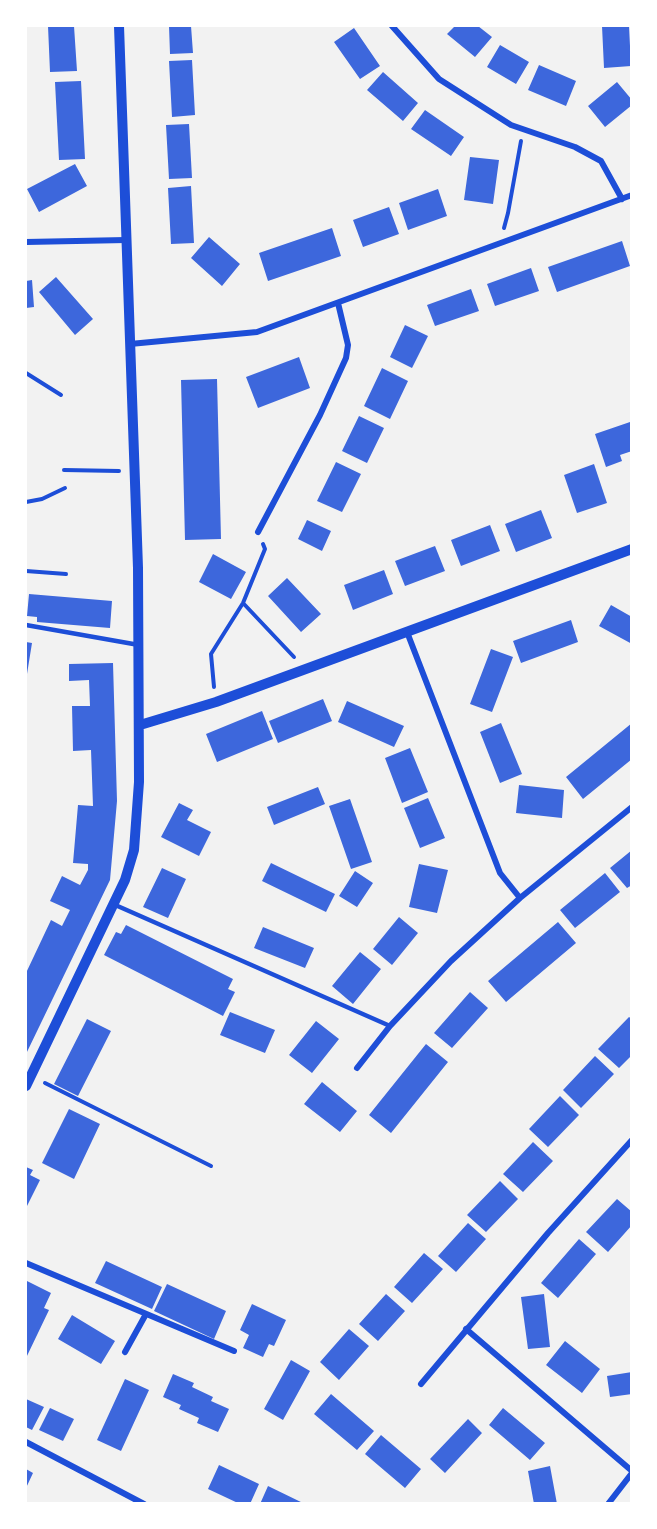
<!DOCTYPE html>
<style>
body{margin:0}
#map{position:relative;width:657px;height:1529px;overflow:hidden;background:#f2f2f2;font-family:Karla,sans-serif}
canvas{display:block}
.frame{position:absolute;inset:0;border:27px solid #fff;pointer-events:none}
</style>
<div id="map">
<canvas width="657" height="1529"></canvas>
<div class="frame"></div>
</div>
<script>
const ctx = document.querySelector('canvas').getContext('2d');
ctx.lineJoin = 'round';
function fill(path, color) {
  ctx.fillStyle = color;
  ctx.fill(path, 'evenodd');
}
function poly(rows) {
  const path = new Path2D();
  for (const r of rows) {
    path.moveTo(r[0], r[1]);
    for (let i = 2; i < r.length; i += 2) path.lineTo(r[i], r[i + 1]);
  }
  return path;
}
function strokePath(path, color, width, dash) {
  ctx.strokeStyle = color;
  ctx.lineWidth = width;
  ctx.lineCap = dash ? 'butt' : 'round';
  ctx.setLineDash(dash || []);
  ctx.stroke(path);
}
fill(poly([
 [48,26,74,26,77,71,50,72],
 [169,26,191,26,193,53,170,54],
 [455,26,478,26,492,37,475,57,447,34],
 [602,26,629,26,631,66,604,68],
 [354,28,380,66,360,79,334,42],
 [500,45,529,62,516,84,487,67],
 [192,60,195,115,172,117,169,61],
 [539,65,576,81,566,106,528,90],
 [383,72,418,103,403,121,367,90],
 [81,81,85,159,59,160,55,82],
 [617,82,632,100,632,105,605,127,588,106],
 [425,110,464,137,451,156,411,129],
 [189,124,192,178,169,179,166,125],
 [470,157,499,160,493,204,464,200],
 [75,164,87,186,39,212,27,189],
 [191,186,194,243,171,244,168,188],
 [438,189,447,216,408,230,399,203],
 [389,207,399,234,363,247,353,220],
 [332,228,341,256,268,281,259,253],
 [209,237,240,264,222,286,191,258],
 [622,241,630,266,557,292,548,267],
 [531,268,539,291,495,306,487,284],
 [56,277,93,319,75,335,39,292],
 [32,280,34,307,26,308,26,281],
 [471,289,479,311,435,326,427,305],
 [405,325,428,336,412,368,390,357],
 [299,357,310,388,258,408,246,377],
 [382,368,408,381,390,419,364,406],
 [217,379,221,539,185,540,181,380],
 [359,416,384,428,367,463,342,451],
 [630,422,632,428,632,451,620,455,622,461,606,467,595,434],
 [336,462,361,474,342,512,317,501],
 [594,464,607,503,577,513,564,475],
 [541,510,552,538,516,552,505,524],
 [307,520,331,531,322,551,298,539],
 [490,525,500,551,461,566,451,540],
 [435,546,445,571,405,586,395,561],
 [213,554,246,572,231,599,199,582],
 [384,570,393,594,353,610,344,585],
 [287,578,321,614,301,632,268,596],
 [29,594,112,601,110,628,37,622,37,617,27,616],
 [611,605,632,617,632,644,599,626],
 [571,620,578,642,521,663,513,641],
 [26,642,32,643,27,674,26,673],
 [491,649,513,657,492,712,470,704],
 [113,663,117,801,110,880,26,1054,26,973,51,920,62,926,70,910,50,901,62,876,80,885,88,870,88,864,73,863,78,805,93,806,91,750,73,751,72,706,90,706,89,680,69,681,69,664],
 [323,699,332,721,278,743,269,721],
 [347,701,404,726,394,747,338,722],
 [262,711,273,739,217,762,206,734],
 [501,723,522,774,500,783,480,732],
 [632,723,632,759,583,799,566,777],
 [410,748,428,792,402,803,385,758],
 [519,785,564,790,562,818,516,813],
 [318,787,325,804,274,825,267,807],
 [428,798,445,838,420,848,404,808],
 [350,799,372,862,351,869,329,806],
 [179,803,193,810,187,820,211,832,199,856,161,837],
 [632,850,632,885,627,888,610,868],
 [271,863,335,894,326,912,262,881],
 [419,864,448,870,437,913,409,907],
 [162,868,186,879,168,918,143,907],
 [355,871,373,883,357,907,339,896],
 [605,873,620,892,575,928,560,910],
 [399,917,418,933,392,965,373,949],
 [558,922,576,943,506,1002,488,981],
 [126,925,233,979,228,989,235,992,223,1016,104,955,116,932,121,934],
 [263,927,314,948,305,968,254,948],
 [360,952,381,969,353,1004,332,986],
 [470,992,488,1008,452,1048,434,1033],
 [230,1012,275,1030,265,1053,220,1035],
 [629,1017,632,1019,632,1055,619,1068,598,1049],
 [87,1019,111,1031,78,1096,54,1084],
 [316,1021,339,1039,312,1073,289,1055],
 [426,1044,448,1062,391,1133,369,1115],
 [595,1056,614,1074,581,1108,563,1090],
 [322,1082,357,1111,340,1132,304,1104],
 [560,1096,579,1115,548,1147,529,1129],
 [69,1109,100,1124,74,1179,42,1163],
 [533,1142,553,1161,523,1192,503,1174],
 [26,1167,33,1170,30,1175,40,1180,27,1206,26,1205],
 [500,1181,518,1199,486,1232,467,1215],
 [617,1199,632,1212,632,1225,608,1252,586,1232],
 [468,1223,486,1239,456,1272,438,1256],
 [579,1239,596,1254,558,1298,541,1283],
 [424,1253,443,1269,412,1303,394,1287],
 [106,1261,162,1287,152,1309,95,1283],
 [27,1281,51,1293,44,1308,49,1310,26,1358],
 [167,1284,226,1311,214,1339,154,1311],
 [386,1294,405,1311,378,1341,359,1324],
 [544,1294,550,1347,528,1349,521,1297],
 [252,1304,286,1320,274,1346,269,1344,263,1357,243,1348,249,1335,240,1330],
 [72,1315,115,1341,101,1364,58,1339],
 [349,1329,369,1346,339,1380,320,1362],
 [565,1341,600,1369,582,1393,546,1365],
 [291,1360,310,1371,283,1420,264,1409],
 [632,1372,632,1394,610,1397,607,1376],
 [173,1374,194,1383,192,1387,213,1397,211,1401,229,1409,218,1432,197,1423,199,1418,179,1409,181,1405,163,1397],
 [125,1379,149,1390,121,1451,97,1440],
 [331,1394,374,1431,357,1450,314,1414],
 [26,1399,44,1407,32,1430,26,1427],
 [50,1408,74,1419,63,1441,39,1430],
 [503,1408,545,1443,530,1460,489,1425],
 [468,1419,482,1433,445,1473,430,1459],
 [381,1435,421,1469,405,1488,365,1454],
 [219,1465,259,1484,250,1504,240,1504,208,1489],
 [550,1466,557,1504,534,1504,528,1471],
 [26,1469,33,1473,26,1488],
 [268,1486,305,1504,260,1504]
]), '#3d67dc');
strokePath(poly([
 [504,228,508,213,521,141],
 [26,373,61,395],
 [64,470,119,471],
 [26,502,42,499,65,488],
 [26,571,66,574],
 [243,603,294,657],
 [214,687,211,654,243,603,265,549,263,544],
 [45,1083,211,1166]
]), '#1d4ed8', 4);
strokePath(poly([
 [26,625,139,645],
 [113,904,390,1026]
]), '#1d4ed8', 4.5);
strokePath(poly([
 [392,26,439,79,511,125,575,147,601,161,622,199],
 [26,242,126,240],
 [130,344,257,332,632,195],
 [258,532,320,415,346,358,348,345,338,303],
 [407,632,500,873,520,898],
 [357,1068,390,1026,451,961,520,898,632,807],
 [26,1263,234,1351],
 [466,1329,632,1471],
 [125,1352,146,1314],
 [421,1384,548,1233,632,1140],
 [26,1442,144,1504],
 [608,1504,632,1473]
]), '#1d4ed8', 6);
strokePath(poly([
 [140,725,216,702,632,549],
 [26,1086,125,880,134,850,139,782,138,568,119,26]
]), '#1d4ed8', 10);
</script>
